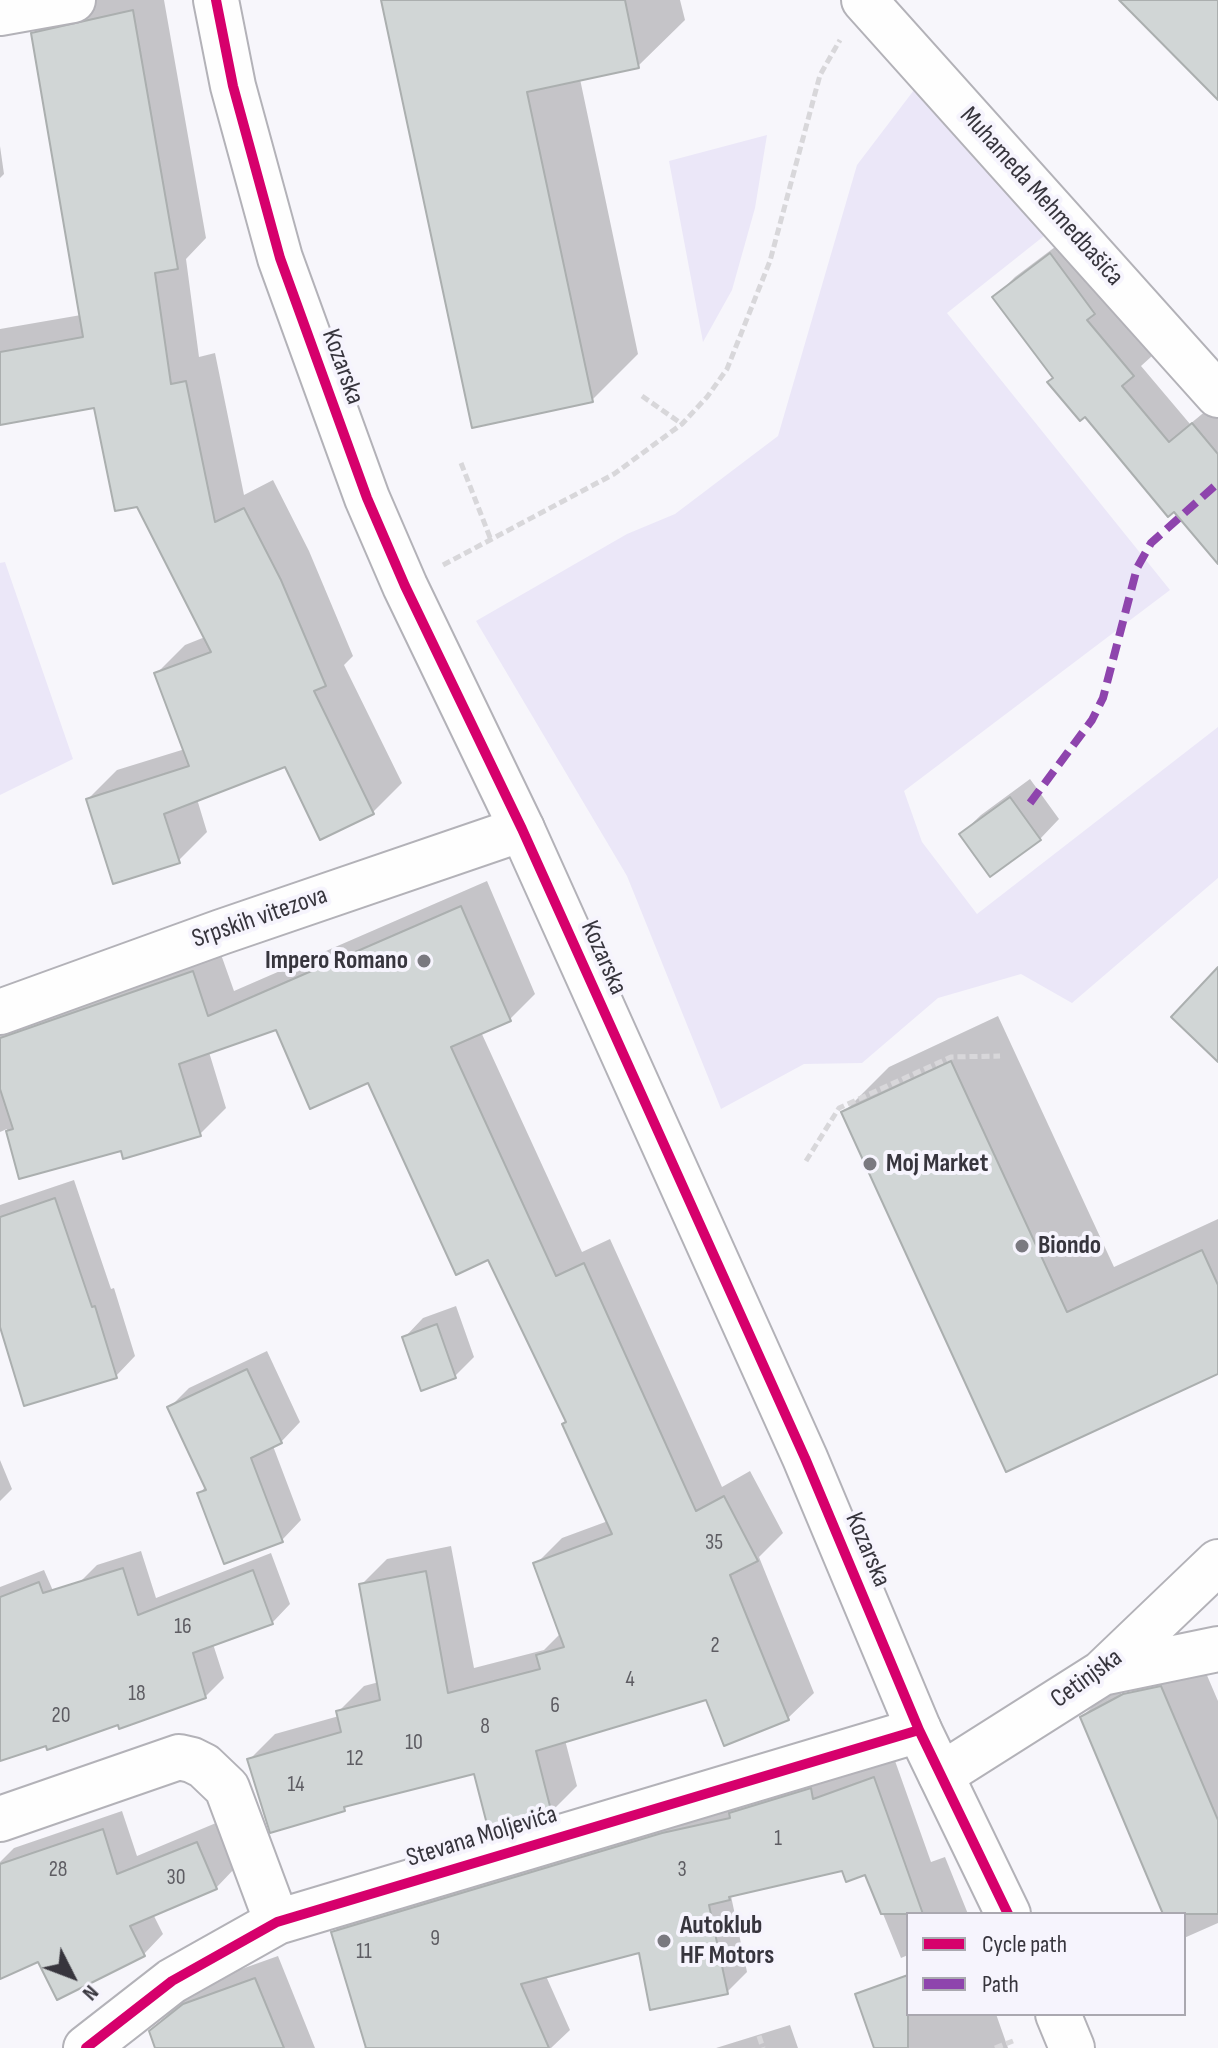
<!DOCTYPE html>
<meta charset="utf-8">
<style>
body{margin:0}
#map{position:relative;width:1218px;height:2048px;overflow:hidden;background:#f7f6fb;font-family:"Sofia Sans Condensed",sans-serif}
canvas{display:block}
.legend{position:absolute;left:906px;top:1912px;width:280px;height:104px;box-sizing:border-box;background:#f6f4fd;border:2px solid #aaa8b0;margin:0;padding:10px 14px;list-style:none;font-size:24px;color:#37353d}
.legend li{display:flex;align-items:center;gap:16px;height:40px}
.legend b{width:40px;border:2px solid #aaa8b0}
.north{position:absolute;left:32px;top:1936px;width:80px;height:80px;-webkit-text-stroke:6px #f6f4fd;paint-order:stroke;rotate:132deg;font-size:22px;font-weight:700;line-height:32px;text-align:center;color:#37353d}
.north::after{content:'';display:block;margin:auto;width:28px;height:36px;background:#37353d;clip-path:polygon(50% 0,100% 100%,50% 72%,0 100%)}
</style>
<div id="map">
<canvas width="1218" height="2048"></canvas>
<ul class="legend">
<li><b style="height:10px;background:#d6006c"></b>Cycle path</li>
<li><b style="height:10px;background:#8e44ad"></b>Path</li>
</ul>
<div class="north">N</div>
</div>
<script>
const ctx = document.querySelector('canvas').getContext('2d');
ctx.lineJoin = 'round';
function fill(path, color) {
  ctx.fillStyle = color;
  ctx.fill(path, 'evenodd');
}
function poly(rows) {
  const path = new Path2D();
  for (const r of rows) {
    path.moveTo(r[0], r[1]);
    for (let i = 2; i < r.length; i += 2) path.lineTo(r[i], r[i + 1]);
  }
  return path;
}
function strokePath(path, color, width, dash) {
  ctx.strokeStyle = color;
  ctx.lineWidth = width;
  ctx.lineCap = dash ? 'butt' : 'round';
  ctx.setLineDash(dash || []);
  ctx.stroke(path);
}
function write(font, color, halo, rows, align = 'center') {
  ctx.font = font + ' "Sofia Sans Condensed",sans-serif';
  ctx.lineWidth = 8;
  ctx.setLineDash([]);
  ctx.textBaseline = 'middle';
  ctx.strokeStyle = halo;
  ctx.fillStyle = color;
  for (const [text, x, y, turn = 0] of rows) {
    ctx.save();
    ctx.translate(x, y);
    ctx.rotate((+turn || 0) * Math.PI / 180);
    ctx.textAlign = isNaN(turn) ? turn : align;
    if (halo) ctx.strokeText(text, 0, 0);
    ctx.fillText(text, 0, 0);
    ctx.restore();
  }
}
fill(poly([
 [914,90,1049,232,947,313,1170,590,904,791,922,842,977,914,1218,727,1218,878,1072,1003,1021,974,938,998,862,1063,804,1064,721,1109,627,876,476,621,627,534,675,514,778,436,857,165],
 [767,135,755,208,732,290,703,342,669,161],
 [5,562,73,759,0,795,0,563]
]), '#ebe7f8');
fill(poly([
 [88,0,164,0,206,238,186,259,199,357,215,353,244,495,273,480,309,551,353,656,344,665,402,783,373,812,286,765,197,799,207,832,178,861,88,799,117,770,185,749,156,674,185,645,205,637,96,406,0,423,0,329,81,315,35,33,63,4],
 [383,0,680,0,685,20,638,66,580,79,638,354,592,400],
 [0,146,4,174,0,178],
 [1071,235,1106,301,1152,356,1141,366,1190,424,1213,405,1218,412,1218,559,1055,377,995,297,1015,277],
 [1030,779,1059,819,1040,839,961,834,981,815],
 [487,881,535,994,510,1019,481,1032,582,1252,610,1239,722,1487,750,1471,783,1533,759,1557,814,1693,788,1718,707,1698,565,1740,577,1786,551,1812,476,1772,349,1804,344,1809,249,1760,275,1734,339,1716,338,1712,364,1686,379,1682,361,1585,387,1559,451,1546,474,1668,544,1650,561,1633,536,1564,562,1538,608,1521,568,1421,489,1258,369,1081,277,1028,209,1052,226,1108,200,1134,122,1148,21,1177,7,1129,0,1132,0,1031,218,946,234,991],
 [998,1016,1114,1267,1218,1219,1218,1372,1007,1469,843,1113,889,1067],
 [74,1180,111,1289,114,1288,135,1356,116,1376,0,1320,0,1205],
 [456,1306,474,1357,455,1376,404,1338,423,1318],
 [267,1351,300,1422,281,1442,273,1446,301,1520,282,1540,199,1494,206,1486,169,1408,189,1388],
 [0,1460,12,1489,0,1501],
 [141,1551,156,1598,271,1553,290,1604,272,1623,213,1644,224,1678,205,1697,0,1759,0,1587,44,1570,67,1623,79,1583,97,1565],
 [1197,1652,1218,1701,1218,1923,1184,1938,1184,1914,1165,1914,1082,1717,1118,1681],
 [1131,1688,1133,1691,1121,1698,1121,1693],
 [894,1758,931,1862,945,1857,968,1914,908,1914,908,1955,901,1958,866,1872,844,1869,731,1896,747,1972,727,1992,640,1950,546,1976,570,2030,551,2048,364,2048,367,2045,333,1933,353,1912,831,1770,833,1780],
 [122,1811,137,1856,216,1823,235,1868,216,1888,153,1914,163,1934,144,1954,39,1959,0,1977,0,1862,14,1848],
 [278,1956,315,2048,158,2048,151,2031,175,2007,208,1981],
 [908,1989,908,2014,996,2014,1008,2048,876,2048],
 [790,2025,798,2048,716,2048]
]), '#0003');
const building = poly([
 [381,0,625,0,639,68,527,92,593,402,472,428,381,0],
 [1119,0,1218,0,1218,100,1119,0],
 [133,10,178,269,155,273,171,384,186,381,215,522,244,508,281,580,326,686,314,691,374,814,320,840,285,767,164,814,180,863,113,884,86,799,189,766,154,673,211,652,137,507,115,511,94,408,0,425,0,352,83,337,31,33,133,10],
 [1050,253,1095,314,1087,320,1134,376,1122,386,1169,442,1192,423,1218,454,1218,564,1174,512,1168,517,1085,417,1080,421,1047,382,1053,378,992,297,1050,253],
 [1010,797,1041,840,990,877,959,834,1010,797],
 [461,906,511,1021,451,1047,556,1276,584,1263,696,1511,724,1496,758,1561,730,1575,789,1720,724,1746,706,1700,536,1751,552,1814,489,1832,474,1774,344,1807,345,1811,270,1833,247,1759,341,1732,336,1711,380,1700,359,1584,426,1571,448,1693,540,1669,536,1655,564,1647,533,1563,612,1534,562,1424,566,1422,488,1260,456,1275,368,1083,310,1109,276,1030,179,1064,201,1136,123,1159,121,1151,19,1179,6,1131,13,1129,0,1089,0,1038,193,971,208,1016,461,906],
 [1218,967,1218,1062,1171,1017,1218,967],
 [951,1061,1067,1312,1202,1250,1218,1285,1218,1374,1006,1472,841,1112,951,1061],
 [55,1198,92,1307,95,1306,117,1378,24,1406,0,1327,0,1217,55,1198],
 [437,1324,456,1378,421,1391,402,1337,437,1324],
 [247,1369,282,1443,251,1458,283,1542,224,1564,197,1493,206,1490,167,1407,247,1369],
 [123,1568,138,1615,253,1570,273,1624,193,1653,206,1698,119,1729,118,1725,47,1750,46,1746,0,1761,0,1597,39,1582,43,1593,123,1568],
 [1161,1686,1218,1820,1218,1914,1163,1914,1080,1717,1123,1694,1161,1686],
 [874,1777,923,1914,881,1914,865,1875,846,1882,842,1871,729,1897,730,1900,709,1905,728,1994,650,2010,639,1953,521,1984,549,2048,366,2048,331,1932,662,1833,730,1818,729,1813,811,1788,813,1799,874,1777],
 [103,1829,117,1874,197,1842,217,1889,130,1926,145,1956,57,2000,38,1962,0,1979,0,1864,103,1829],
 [908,1975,908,2048,874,2048,855,1994,908,1975],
 [255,1978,284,2048,155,2048,149,2031,183,2004,255,1978]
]);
fill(building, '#d1d6d6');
strokePath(building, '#abafaf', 2);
const street = poly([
 [864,0,1218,395],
 [0,13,73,0],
 [0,1012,221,932,522,829],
 [1102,1673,1218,1649],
 [941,1775,1102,1673,1218,1562],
 [0,1819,179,1757,192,1760,204,1766,227,1788,277,1922],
 [86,2048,172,1981,277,1922,919,1730]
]);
const secondary = poly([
 [216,0,233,86,280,258,367,498,405,586,522,829,805,1458,919,1730,1008,1914],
 [1058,2014,1072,2048]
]);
strokePath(street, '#b3b2b8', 48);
strokePath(secondary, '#b3b2b8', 48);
strokePath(poly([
 [642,396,682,424],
 [461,463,491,540],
 [443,565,614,474,682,424,707,397,727,369,770,261,820,75,840,40],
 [806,1161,839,1108,951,1057,1000,1056],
 [759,2036,763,2048],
 [995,2048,1013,2041]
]), '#d8d7da', 5, [8, 4]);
strokePath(street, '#fefefe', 44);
strokePath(secondary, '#fefefe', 44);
strokePath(poly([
 [1030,803,1092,720,1103,698,1137,568,1151,543,1218,483]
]), '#8e44ad', 8, [16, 8]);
strokePath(poly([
 [216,0,233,86,280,258,367,498,405,586,522,829,805,1458,919,1730,1008,1914],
 [86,2048,172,1981,277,1922,919,1730]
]), '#d6006c', 10);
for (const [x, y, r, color] of [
 [424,961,8,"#7a7980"],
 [870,1164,8,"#7a7980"],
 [1022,1246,8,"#7a7980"],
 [664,1941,8,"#7a7980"]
]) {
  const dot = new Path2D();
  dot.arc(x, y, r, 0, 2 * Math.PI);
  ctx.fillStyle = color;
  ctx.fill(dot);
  strokePath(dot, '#f6f4fd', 3);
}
write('22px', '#5e5d63', null, [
 ["35",714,1543],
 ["16",183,1627],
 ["2",715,1646],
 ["4",630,1680],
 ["18",137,1694],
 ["6",555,1706],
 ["20",61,1716],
 ["8",485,1727],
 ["10",414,1743],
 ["12",355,1759],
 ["14",296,1785],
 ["1",778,1839],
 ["28",58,1870],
 ["3",682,1870],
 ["30",176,1878],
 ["9",435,1939],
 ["11",364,1952]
]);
write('26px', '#37353d', '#f6f4fd', [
 ["Muhameda Mehmedbašića",1041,197,48],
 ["Kozarska",342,367,70],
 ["Srpskih vitezova",260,918,-19],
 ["Kozarska",603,958,66],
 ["Kozarska",867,1550,67],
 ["Cetinjska",1087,1679,-36],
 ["Stevana Moljevića",482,1837,-17]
]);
write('bold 26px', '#37353d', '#f6f4fd', [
 ["Impero Romano",408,961,"right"],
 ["Moj Market",886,1164],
 ["Biondo",1038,1246],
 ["Autoklub",680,1926],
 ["HF Motors",680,1956]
], 'left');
</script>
